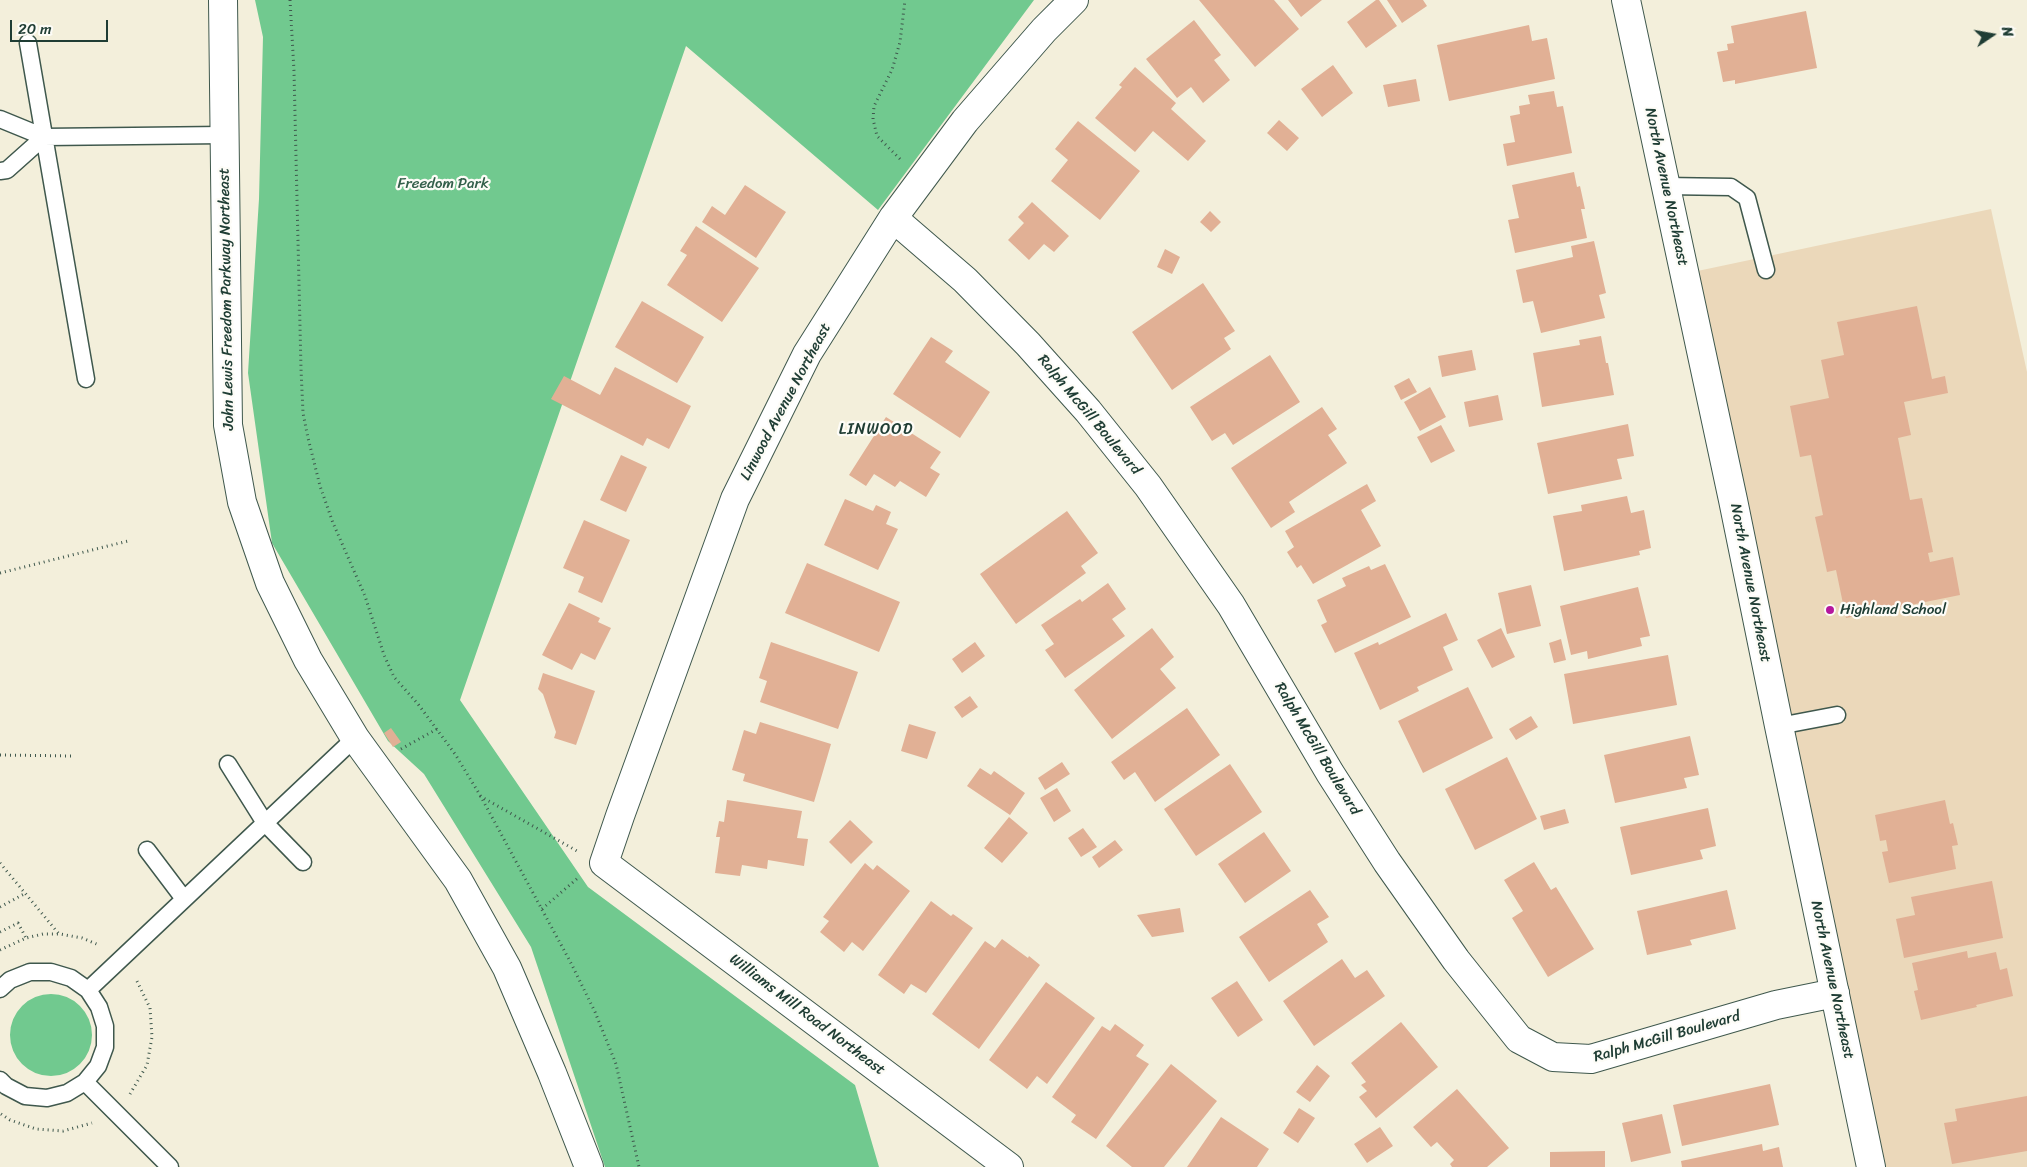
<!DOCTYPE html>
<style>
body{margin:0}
#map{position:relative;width:2027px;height:1167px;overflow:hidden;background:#f3efdb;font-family:Sriracha,sans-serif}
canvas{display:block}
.north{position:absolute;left:1967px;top:10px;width:50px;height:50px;-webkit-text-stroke:4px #fdfcf7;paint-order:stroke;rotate:78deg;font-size:14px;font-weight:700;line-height:20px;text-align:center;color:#1f3d34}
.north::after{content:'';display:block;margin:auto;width:18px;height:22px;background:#1f3d34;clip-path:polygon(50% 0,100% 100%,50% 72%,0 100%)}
.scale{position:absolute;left:10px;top:20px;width:98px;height:22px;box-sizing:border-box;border:2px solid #1f3d34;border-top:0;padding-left:6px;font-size:15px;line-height:18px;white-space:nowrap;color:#1f3d34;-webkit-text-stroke:4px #fdfcf7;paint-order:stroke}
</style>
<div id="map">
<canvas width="2027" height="1167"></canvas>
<div class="north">N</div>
<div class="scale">20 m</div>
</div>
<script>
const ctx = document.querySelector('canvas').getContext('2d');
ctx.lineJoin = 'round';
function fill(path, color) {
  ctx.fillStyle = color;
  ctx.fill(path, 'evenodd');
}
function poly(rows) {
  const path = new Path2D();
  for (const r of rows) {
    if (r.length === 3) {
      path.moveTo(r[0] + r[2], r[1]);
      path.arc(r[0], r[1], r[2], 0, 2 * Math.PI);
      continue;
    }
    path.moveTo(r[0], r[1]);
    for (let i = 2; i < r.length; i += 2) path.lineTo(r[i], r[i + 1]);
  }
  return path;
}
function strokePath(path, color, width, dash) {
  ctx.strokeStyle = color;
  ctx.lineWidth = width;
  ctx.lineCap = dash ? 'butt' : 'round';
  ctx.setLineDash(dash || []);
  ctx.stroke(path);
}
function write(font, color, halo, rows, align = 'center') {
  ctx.font = font + ' Sriracha,sans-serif';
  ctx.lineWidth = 4.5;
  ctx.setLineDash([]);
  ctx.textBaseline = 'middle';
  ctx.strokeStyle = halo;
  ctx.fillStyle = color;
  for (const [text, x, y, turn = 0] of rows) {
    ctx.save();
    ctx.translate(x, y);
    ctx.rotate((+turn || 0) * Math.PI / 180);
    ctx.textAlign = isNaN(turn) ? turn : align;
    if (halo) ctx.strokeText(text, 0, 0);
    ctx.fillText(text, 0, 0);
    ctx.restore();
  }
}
fill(poly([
 [1991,209,2027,372,2027,1167,1867,1167,1688,273]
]), '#ebd8ba');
fill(poly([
 [255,0,1034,0,878,210,686,46,460,700,588,887,855,1085,879,1167,605,1167,531,947,424,774,388,741,272,543,248,373,259,199,263,37],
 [51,1035,41]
]), '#71c98f');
fill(poly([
 [1199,0,1274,0,1299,29,1255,67],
 [1288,0,1322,0,1301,17],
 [1376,0,1379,0,1397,26,1366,48,1347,22],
 [1387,0,1423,0,1427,6,1402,23],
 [1806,11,1817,68,1735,84,1735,80,1723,82,1717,52,1728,50,1727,44,1734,43,1731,26],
 [1194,20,1221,55,1214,60,1230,80,1203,103,1191,87,1177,98,1146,59],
 [1529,25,1532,41,1547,38,1555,79,1449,101,1437,45],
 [1333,65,1353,93,1322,117,1301,89],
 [1135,67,1176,103,1171,109,1206,141,1188,161,1153,131,1135,152,1095,118,1122,87,1119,85],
 [1416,79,1420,101,1388,107,1383,85],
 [1554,91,1557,107,1563,106,1572,153,1507,166,1503,144,1515,142,1510,116,1520,114,1519,106,1530,104,1528,95],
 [1279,120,1299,138,1287,151,1267,133],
 [1078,121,1140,171,1100,220,1051,181,1068,160,1055,149],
 [1574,172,1577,187,1580,186,1585,209,1581,209,1587,238,1515,253,1508,220,1519,218,1512,185],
 [745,185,786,212,756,258,702,222,712,206,725,215],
 [1032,202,1069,236,1054,252,1044,244,1029,260,1008,240,1024,223,1018,217],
 [1210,211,1221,222,1211,232,1200,222],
 [696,226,759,268,722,322,667,285,687,255,680,251],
 [1594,241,1606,293,1599,295,1605,318,1541,333,1533,301,1523,303,1516,270,1573,257,1571,246],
 [1165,249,1180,257,1172,274,1157,267],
 [1203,283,1235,331,1224,338,1231,349,1172,390,1132,332],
 [642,301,704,337,677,383,615,347],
 [1917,306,1932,379,1945,376,1948,393,1904,402,1911,435,1898,438,1910,500,1922,498,1933,552,1928,553,1930,562,1953,557,1960,595,1846,618,1836,570,1827,572,1815,517,1823,515,1811,455,1800,457,1790,406,1829,398,1821,360,1844,355,1837,322],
 [1601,336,1606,363,1608,363,1614,395,1542,407,1533,353,1580,345,1579,340],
 [931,337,953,351,945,362,990,392,960,438,893,394],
 [1472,350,1476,370,1442,377,1438,356],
 [1270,355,1300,402,1233,445,1225,433,1212,441,1190,407],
 [615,367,691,406,669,449,647,438,643,446,551,399,564,376,600,395],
 [1409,378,1417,392,1401,400,1394,386],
 [1430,387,1446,417,1420,431,1404,402],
 [1498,395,1503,420,1469,427,1464,402],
 [1322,407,1337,429,1328,435,1347,463,1289,502,1295,512,1271,528,1231,468],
 [886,417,941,452,930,468,940,474,926,497,900,481,895,487,874,474,866,486,849,475],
 [1628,424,1634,456,1617,459,1622,479,1548,494,1537,443],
 [1441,425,1455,451,1431,463,1417,437],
 [621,455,647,467,626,512,600,500],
 [1367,484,1376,501,1361,510,1381,546,1313,584,1301,565,1297,568,1287,552,1294,547,1285,531],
 [1627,496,1631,513,1644,510,1651,548,1639,551,1640,555,1564,571,1553,516,1582,511,1581,505],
 [845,499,873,511,876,505,891,512,886,524,898,529,878,570,824,545],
 [1067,511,1098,553,1081,566,1086,573,1016,624,980,574],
 [584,520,630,540,602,603,578,592,584,577,563,568],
 [807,563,900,602,879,652,785,613],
 [1385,564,1411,617,1335,653,1321,625,1327,622,1317,600,1346,586,1342,578,1369,566,1371,570],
 [1108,583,1126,609,1112,619,1125,636,1065,678,1045,650,1054,644,1041,625,1080,599,1082,602],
 [1531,585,1541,626,1507,634,1498,593],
 [1638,587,1650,636,1640,638,1642,646,1588,659,1587,651,1571,655,1560,606],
 [569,603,600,618,598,622,611,628,595,660,581,653,572,670,542,655],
 [1446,613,1458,640,1443,647,1453,670,1417,687,1419,691,1380,710,1354,653,1378,642,1379,645],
 [1152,628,1174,657,1160,669,1176,688,1112,739,1074,690],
 [1501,628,1515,657,1492,668,1477,640],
 [1561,639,1566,660,1554,663,1549,643],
 [771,642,858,672,838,729,760,702,767,681,759,678],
 [975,642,985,656,962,673,952,659],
 [1668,655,1677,705,1573,724,1564,674],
 [543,673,595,691,576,745,554,738,556,732,543,694,538,689],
 [1468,687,1493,738,1423,773,1398,721],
 [970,696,978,707,962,718,954,707],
 [1187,708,1220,755,1155,802,1135,772,1124,780,1111,762],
 [1531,716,1538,727,1516,740,1509,729],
 [760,722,831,744,814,802,743,781,745,774,732,770,744,730,756,734],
 [909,724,936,732,927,759,901,751],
 [391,728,401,742,393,747,384,733],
 [1690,736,1699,775,1684,778,1687,788,1615,803,1604,755],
 [1507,757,1537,819,1475,850,1445,789],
 [1062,762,1070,774,1045,790,1038,778],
 [1230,764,1262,812,1196,856,1164,809],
 [980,768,991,775,994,771,1025,793,1010,815,967,786],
 [1057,788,1071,811,1054,822,1040,798],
 [727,800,802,811,797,838,808,839,804,866,768,860,767,869,742,865,740,876,715,873,720,837,716,837,719,821,724,822],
 [1945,800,1950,824,1953,823,1958,845,1952,846,1956,869,1889,883,1882,852,1888,851,1886,840,1880,841,1875,815],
 [1708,808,1716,846,1700,850,1703,859,1631,875,1620,827],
 [1565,809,1569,823,1544,830,1540,816],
 [1009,817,1028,833,1002,863,984,848],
 [850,820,873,842,851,864,829,842],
 [1083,828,1097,847,1081,857,1068,838],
 [1264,832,1291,871,1245,903,1218,864],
 [1115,840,1123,850,1099,868,1092,857],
 [1534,862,1551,890,1556,887,1594,949,1548,977,1512,918,1523,911,1504,880],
 [865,863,873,870,877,865,910,891,863,951,852,942,844,952,820,932,829,921,823,917],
 [1992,881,2003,938,1904,958,1896,919,1915,915,1911,897],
 [1310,890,1329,917,1317,924,1328,942,1269,982,1239,937],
 [1727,890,1736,929,1690,940,1692,945,1647,955,1637,911],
 [931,901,951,916,953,914,973,928,926,993,911,984,904,994,878,975],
 [1180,908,1184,932,1152,937,1137,915],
 [1002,939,1028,958,1029,956,1040,965,979,1049,932,1014,985,941,995,948],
 [1967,951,1968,958,1996,952,2000,970,2007,968,2013,996,1976,1005,1977,1007,1921,1020,1914,991,1918,990,1912,963],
 [1342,959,1355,978,1367,970,1385,996,1314,1046,1283,1001],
 [1237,981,1263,1020,1238,1037,1211,998],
 [1046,982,1095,1018,1047,1084,1037,1076,1027,1089,989,1060],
 [1401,1022,1438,1067,1376,1118,1359,1097,1367,1091,1361,1085,1366,1082,1351,1063],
 [1115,1024,1144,1045,1136,1056,1149,1064,1096,1139,1071,1122,1076,1115,1052,1097,1102,1026,1110,1031],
 [1171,1064,1217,1101,1164,1167,1132,1167,1106,1146],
 [1317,1065,1330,1076,1310,1102,1296,1092],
 [1770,1084,1779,1125,1682,1146,1673,1105],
 [1457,1089,1509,1148,1487,1167,1452,1167,1450,1164,1454,1160,1437,1142,1431,1147,1413,1127],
 [2027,1096,2027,1151,1952,1164,1944,1123,1957,1121,1955,1109],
 [1299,1108,1315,1118,1298,1143,1283,1133],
 [1662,1114,1671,1153,1631,1162,1622,1123],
 [1221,1117,1269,1149,1257,1167,1187,1167],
 [1380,1127,1393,1146,1367,1163,1354,1144],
 [1762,1144,1763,1151,1779,1147,1783,1167,1682,1167,1681,1161],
 [1605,1151,1605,1167,1550,1167,1550,1152]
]), '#e1b095');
const service = poly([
 [28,43,86,379],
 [0,119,44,137,224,135],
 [0,171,7,170,44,137],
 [1665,186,1731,187,1747,198,1766,270],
 [1779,726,1837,715],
 [228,764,265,823,303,862],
 [147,850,184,899],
 [0,989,10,980,30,972,51,972,71,978,88,990,99,1007,105,1026,105,1047,98,1066,85,1082,67,1093,47,1098,25,1096,6,1086,0,1080],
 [88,990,355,738],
 [85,1082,170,1167]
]);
const minor = poly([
 [893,218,965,280,1028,344,1088,411,1148,486,1231,605,1330,773,1387,862,1456,960,1519,1039,1553,1057,1591,1059,1776,1005,1835,993],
 [1009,1167,604,863,620,816,735,499,807,354,893,218,965,121,1044,30,1074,0]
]);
const secondary = poly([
 [1626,0,1733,500,1779,726,1871,1167]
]);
const trunk = poly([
 [223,0,228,425,242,502,270,583,308,660,355,738,458,880,507,968,552,1073,589,1167]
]);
strokePath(service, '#3f584d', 19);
strokePath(minor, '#3f584d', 30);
strokePath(secondary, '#3f584d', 30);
strokePath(trunk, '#3f584d', 30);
strokePath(poly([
 [290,0,294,71,301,369,303,413,308,438,320,486,333,523,365,596,384,655,394,677,418,704,455,754,480,795,572,965,595,1012,616,1064,639,1167],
 [900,159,877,136,873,119,874,106,892,70,900,42,905,0],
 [0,573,128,541],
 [401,749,437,729],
 [0,755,74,756],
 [480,796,577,851],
 [0,863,59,934],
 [0,907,26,893],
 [542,909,579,877],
 [0,932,18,923,26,938],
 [0,950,26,938,43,934,60,934,82,938,99,945],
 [130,1094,147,1065,152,1037,150,1008,136,979],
 [1,1114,10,1120,36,1129,63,1131,92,1123]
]), '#3f584d', 3, [1, 4]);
strokePath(service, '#fff', 16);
strokePath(minor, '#fff', 28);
strokePath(secondary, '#fff', 28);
strokePath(trunk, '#fff', 28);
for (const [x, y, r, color] of [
 [1830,610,5,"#b5179e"]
]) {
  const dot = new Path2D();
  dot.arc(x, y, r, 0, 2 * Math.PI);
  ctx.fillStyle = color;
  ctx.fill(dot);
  strokePath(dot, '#fdfcf7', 2);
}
write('15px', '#34604b', '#fdfcf7', [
 ["Freedom Park",443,184]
]);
write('15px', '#1f3d34', '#fdfcf7', [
 ["North Avenue Northeast",1666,187,78],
 ["John Lewis Freedom Parkway Northeast",227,299,-91],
 ["Linwood Avenue Northeast",786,402,-62],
 ["Ralph McGill Boulevard",1089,415,50],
 ["North Avenue Northeast",1750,583,79],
 ["Ralph McGill Boulevard",1317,749,59],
 ["North Avenue Northeast",1832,980,78],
 ["Williams Mill Road Northeast",807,1015,37],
 ["Ralph McGill Boulevard",1667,1037,-16]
]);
write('15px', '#1f3d34', '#fdfcf7', [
 ["Highland School",1840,610]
], 'left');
ctx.letterSpacing = '1px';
write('16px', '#1f3d34', '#fdfcf7', [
 ["LINWOOD",876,430]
]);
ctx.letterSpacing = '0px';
</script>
